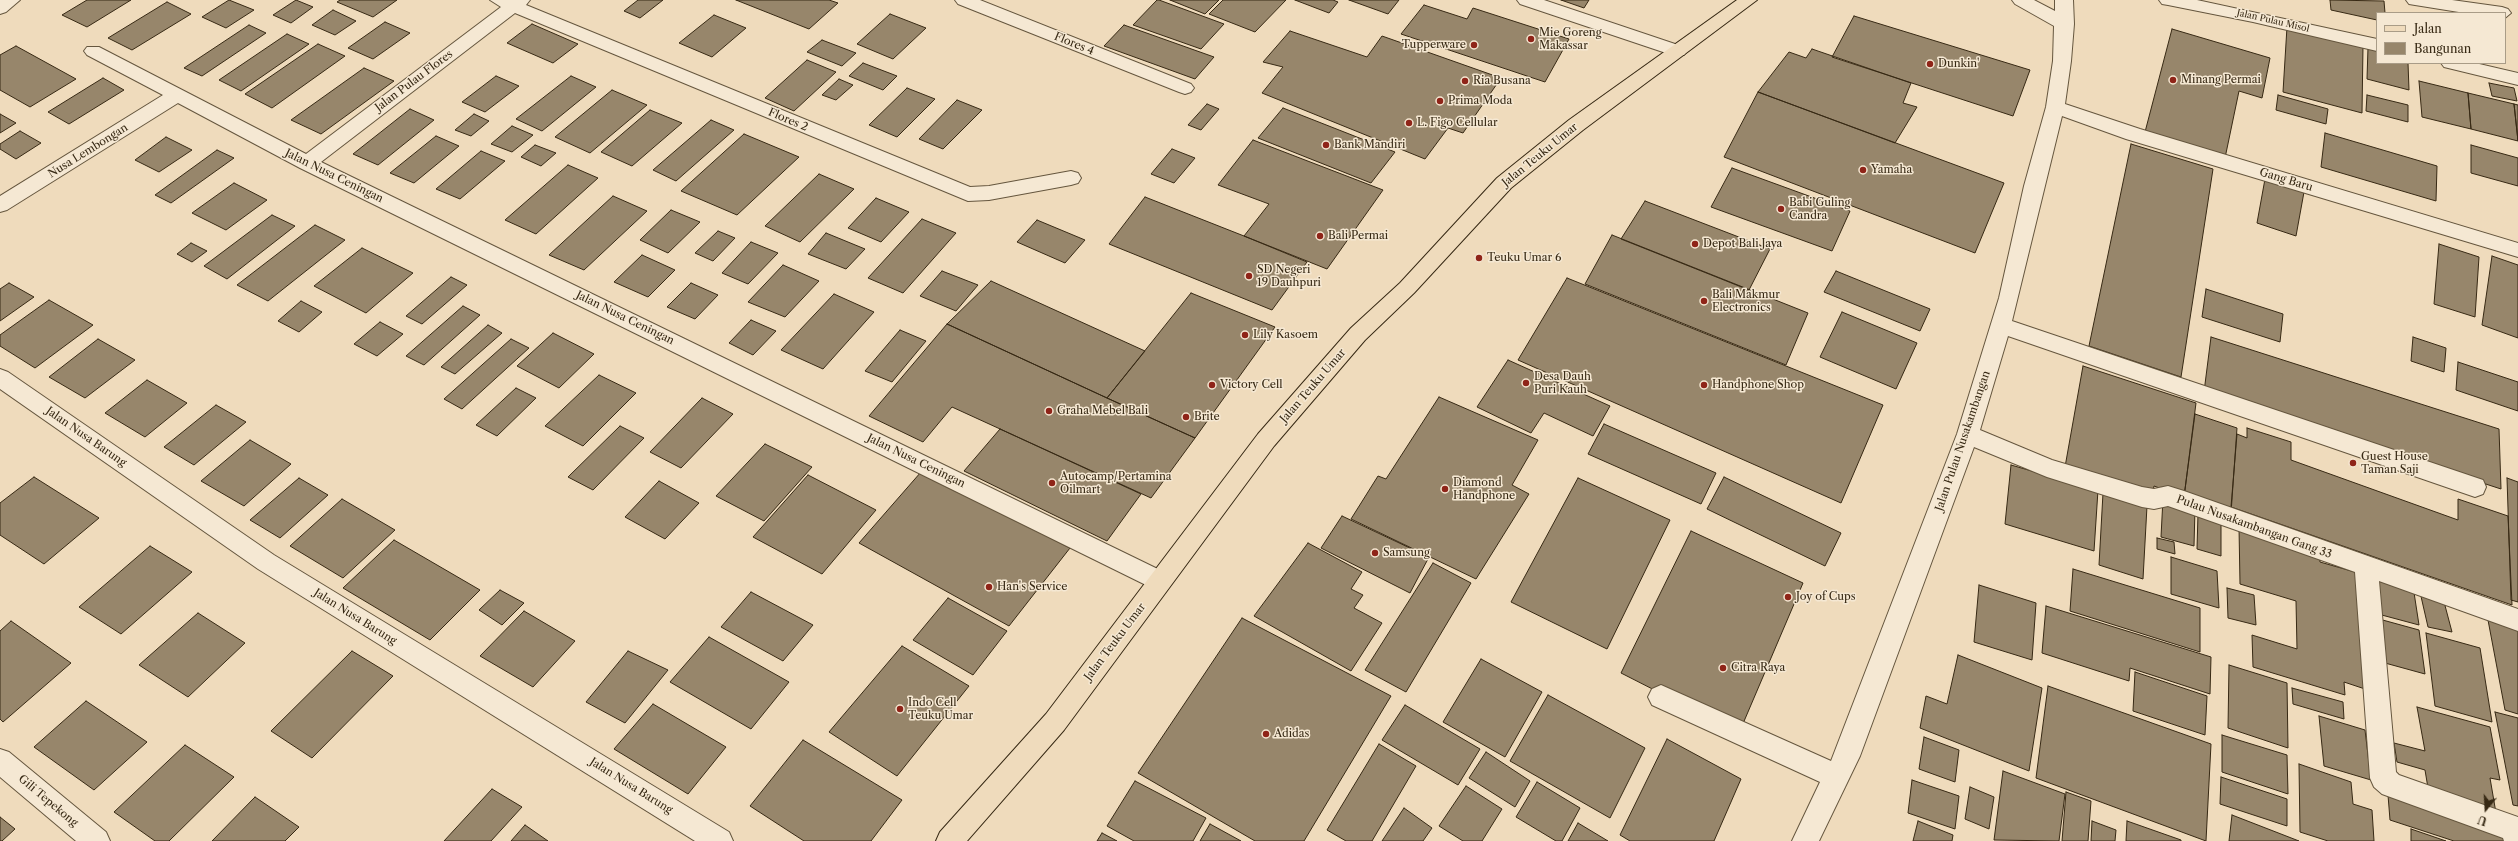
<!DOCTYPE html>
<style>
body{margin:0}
#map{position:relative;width:2518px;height:841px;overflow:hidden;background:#efdbbc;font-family:"Libre Caslon Text",serif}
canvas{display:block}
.legend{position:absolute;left:2376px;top:12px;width:130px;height:52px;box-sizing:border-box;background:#f5e8d3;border:1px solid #a99c87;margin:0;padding:5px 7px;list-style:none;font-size:12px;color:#372914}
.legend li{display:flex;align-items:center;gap:8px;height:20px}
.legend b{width:20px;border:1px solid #a99c87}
.north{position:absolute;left:2466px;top:789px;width:40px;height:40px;-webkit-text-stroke:3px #f5e8d3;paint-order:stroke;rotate:198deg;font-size:11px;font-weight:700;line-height:16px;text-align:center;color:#372914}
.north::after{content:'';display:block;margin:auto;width:14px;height:18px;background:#372914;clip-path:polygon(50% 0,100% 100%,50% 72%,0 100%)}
</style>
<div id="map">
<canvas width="2518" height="841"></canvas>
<ul class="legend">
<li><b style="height:5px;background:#efdbbc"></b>Jalan</li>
<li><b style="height:11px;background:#97866b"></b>Bangunan</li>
</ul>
<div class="north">U</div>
</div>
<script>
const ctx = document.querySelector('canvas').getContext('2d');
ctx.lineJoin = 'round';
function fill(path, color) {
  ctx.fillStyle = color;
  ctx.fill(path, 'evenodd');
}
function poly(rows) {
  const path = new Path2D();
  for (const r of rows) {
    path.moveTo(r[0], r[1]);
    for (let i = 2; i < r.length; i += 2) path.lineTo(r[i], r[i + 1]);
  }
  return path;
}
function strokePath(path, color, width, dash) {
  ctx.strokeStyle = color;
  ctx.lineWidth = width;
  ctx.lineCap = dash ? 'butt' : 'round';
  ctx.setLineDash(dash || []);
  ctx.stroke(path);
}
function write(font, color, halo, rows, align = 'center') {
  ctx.font = font + ' "Libre Caslon Text",serif';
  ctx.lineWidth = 3;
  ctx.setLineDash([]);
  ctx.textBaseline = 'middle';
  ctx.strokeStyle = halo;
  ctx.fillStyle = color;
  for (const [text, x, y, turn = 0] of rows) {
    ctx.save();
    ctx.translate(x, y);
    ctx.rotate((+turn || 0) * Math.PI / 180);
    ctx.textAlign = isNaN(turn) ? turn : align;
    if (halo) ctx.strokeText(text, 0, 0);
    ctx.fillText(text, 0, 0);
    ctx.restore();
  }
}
const building = poly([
 [87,0,131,0,87,27,62,15,87,0],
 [229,0,254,10,226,28,202,17,229,0],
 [296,0,313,7,291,23,273,15,296,0],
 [340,0,397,0,373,17,337,2,340,0],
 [638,0,663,0,640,18,624,11,638,0],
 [736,0,829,0,838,3,809,29,736,0],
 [1157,0,1159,0,1224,24,1201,49,1133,25,1157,0],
 [1170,0,1219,0,1205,14,1170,0],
 [1223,0,1286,0,1255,32,1209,14,1223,0],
 [1295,0,1333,0,1338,2,1329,13,1295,0],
 [1349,0,1399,0,1388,14,1349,0],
 [1561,0,1589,0,1584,8,1561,0],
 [2330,0,2384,1,2385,13,2377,13,2377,20,2331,10,2330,0],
 [167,2,191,14,132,50,108,38,167,2],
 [1424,5,1467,19,1473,8,1569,39,1545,82,1401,34,1424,5],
 [333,10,356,21,335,35,312,25,333,10],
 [890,14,926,28,893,59,857,44,890,14],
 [714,15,746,28,712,57,679,43,714,15],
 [1854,16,2030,70,2013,116,1832,57,1854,16],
 [385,22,410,33,373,59,348,48,385,22],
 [532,24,578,44,553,63,507,43,532,24],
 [249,25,266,33,202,76,184,68,249,25],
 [1124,25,1214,57,1195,79,1104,46,1124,25],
 [2287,27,2363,46,2362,113,2283,92,2287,27],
 [2172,29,2270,58,2262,98,2239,91,2225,158,2145,132,2172,29],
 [1290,31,1367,57,1382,36,1501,78,1463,133,1448,128,1425,159,1262,93,1283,67,1263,62,1290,31],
 [287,34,309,44,241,91,219,80,287,34],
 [822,40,856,53,842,66,807,52,822,40],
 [318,44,345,56,272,108,245,94,318,44],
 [16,46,76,79,30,107,0,90,0,55,16,46],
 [2368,48,2377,50,2377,63,2408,63,2409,90,2367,79,2368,48],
 [1812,49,1911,83,1903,103,1917,107,1895,143,1758,92,1789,52,1806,58,1812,49],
 [807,60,836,72,794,111,765,98,807,60],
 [863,63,897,76,883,90,849,76,863,63],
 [364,68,394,81,321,134,291,120,364,68],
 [496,76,519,86,485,112,462,102,496,76],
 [571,76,596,87,542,131,516,119,571,76],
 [103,78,124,90,69,124,48,112,103,78],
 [839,79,853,85,836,100,822,95,839,79],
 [2419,81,2468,93,2471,129,2422,117,2419,81],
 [2489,83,2514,88,2517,101,2492,96,2489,83],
 [907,88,935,99,897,137,869,125,907,88],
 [612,90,647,105,590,153,555,137,612,90],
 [1758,92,2004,183,1975,253,1724,157,1758,92],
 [2468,93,2514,104,2518,141,2471,129,2468,93],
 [2278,95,2328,109,2326,124,2276,110,2278,95],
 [2367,95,2408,105,2408,122,2366,111,2367,95],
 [957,100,982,110,943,149,919,139,957,100],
 [1207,104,1219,109,1201,130,1188,125,1207,104],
 [2514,104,2518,105,2518,141,2514,104],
 [1283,108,1395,152,1371,183,1258,138,1283,108],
 [410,109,434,120,378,165,353,154,410,109],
 [650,110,682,123,632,166,601,152,650,110],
 [0,114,16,123,0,133,0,114],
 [474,114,489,121,471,136,455,130,474,114],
 [711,120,734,130,676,181,653,170,711,120],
 [512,126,533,135,512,152,491,144,512,126],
 [20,131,41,143,16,159,0,149,0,144,20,131],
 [2325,133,2437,166,2436,201,2321,167,2325,133],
 [744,134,799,157,737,215,681,191,744,134],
 [436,136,459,146,414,183,390,173,436,136],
 [166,137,192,150,159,172,135,160,166,137],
 [1253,140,1383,190,1327,269,1244,236,1269,204,1218,185,1253,140],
 [2131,144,2213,169,2181,377,2089,346,2131,144],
 [535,145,556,153,541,166,521,157,535,145],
 [2471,145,2518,158,2518,186,2471,173,2471,145],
 [1172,149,1195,158,1174,183,1151,174,1172,149],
 [217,150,234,158,171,203,155,195,217,150],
 [481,151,505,161,460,199,436,189,481,151],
 [568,165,598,178,536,234,505,220,568,165],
 [1732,168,1850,211,1832,251,1711,207,1732,168],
 [819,174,854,189,800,242,765,226,819,174],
 [2265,179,2304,192,2296,236,2257,223,2265,179],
 [234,183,267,200,226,230,192,213,234,183],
 [613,196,647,211,584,270,549,255,613,196],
 [1145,197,1244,236,1307,262,1272,310,1109,244,1145,197],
 [876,198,909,212,881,242,848,228,876,198],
 [1645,201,1770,249,1749,290,1621,239,1645,201],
 [671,210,700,222,668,253,640,240,671,210],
 [272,215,295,226,227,279,204,266,272,215],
 [922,219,956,233,903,293,868,278,922,219],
 [1037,220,1085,240,1065,263,1017,242,1037,220],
 [315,225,345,240,268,301,237,285,315,225],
 [718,231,735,238,713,261,695,253,718,231],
 [826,233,865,249,846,269,808,254,826,233],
 [1612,235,1808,313,1786,365,1585,284,1612,235],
 [751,242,778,253,748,284,722,273,751,242],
 [191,243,207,251,192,262,177,254,191,243],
 [2439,244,2479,257,2475,317,2434,304,2439,244],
 [362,248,413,273,366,313,314,286,362,248],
 [642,255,675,270,648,297,614,282,642,255],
 [2492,256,2518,265,2518,338,2482,325,2492,256],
 [783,265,819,281,785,317,748,302,783,265],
 [942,271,978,285,956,311,920,296,942,271],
 [1836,271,1930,309,1920,331,1824,292,1836,271],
 [451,277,467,285,422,324,406,316,451,277],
 [1567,278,1883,405,1841,503,1518,360,1567,278],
 [991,281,1145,351,1107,398,947,324,991,281],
 [9,283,34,297,0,321,0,289,9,283],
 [691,283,718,295,695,319,667,307,691,283],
 [2206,289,2283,314,2280,342,2202,317,2206,289],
 [1191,293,1275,327,1195,438,1107,398,1191,293],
 [834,294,874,312,823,369,781,350,834,294],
 [49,300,93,325,35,368,0,346,0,335,49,300],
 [301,301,322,312,299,332,278,321,301,301],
 [463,306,480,315,424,365,406,356,463,306],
 [1842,312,1917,343,1896,389,1820,357,1842,312],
 [751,320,776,331,753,355,729,343,751,320],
 [380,322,403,334,377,356,354,344,380,322],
 [947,324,1107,398,1195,438,1151,498,952,407,923,442,869,416,947,324],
 [488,325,502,333,455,374,441,367,488,325],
 [900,330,926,341,892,382,865,371,900,330],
 [553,333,594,354,559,388,517,366,553,333],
 [2211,337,2499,429,2501,489,2204,392,2211,337],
 [2413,337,2446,348,2444,372,2411,361,2413,337],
 [98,339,135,360,85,398,49,377,98,339],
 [511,339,529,348,462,409,444,399,511,339],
 [1508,360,1610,406,1593,436,1544,413,1531,433,1477,407,1508,360],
 [2458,362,2518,382,2518,411,2456,390,2458,362],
 [2083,366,2196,403,2184,497,2154,486,2152,497,2065,467,2083,366],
 [599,375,636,393,583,446,545,426,599,375],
 [147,380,187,403,145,437,105,413,147,380],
 [516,388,536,398,497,436,476,425,516,388],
 [1439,397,1538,440,1512,485,1529,494,1476,579,1351,519,1378,476,1386,479,1439,397],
 [702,398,733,414,681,468,650,452,702,398],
 [216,405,246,422,194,465,164,447,216,405],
 [2195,414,2237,428,2231,513,2184,497,2195,414],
 [1604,424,1716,473,1701,504,1588,454,1604,424],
 [620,426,644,438,593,490,568,477,620,426],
 [2247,428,2291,442,2291,460,2458,520,2458,499,2508,516,2512,605,2231,507,2237,434,2247,438,2247,428],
 [1000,429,1141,494,1107,541,964,471,1000,429],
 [250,440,291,464,244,506,201,481,250,440],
 [765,444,812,467,764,521,716,496,765,444],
 [2011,465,2098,490,2094,551,2005,524,2011,465],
 [921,472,1070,548,1009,626,859,543,921,472],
 [808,475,876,510,822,574,753,537,808,475],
 [34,477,99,518,44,564,0,535,0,503,34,477],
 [1724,477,1841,533,1825,566,1707,509,1724,477],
 [299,478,328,495,280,538,250,520,299,478],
 [1578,478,1670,520,1607,649,1511,602,1578,478],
 [2507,478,2518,482,2518,602,2511,600,2507,478],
 [659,481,699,503,665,539,625,517,659,481],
 [2103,493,2147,506,2143,579,2099,565,2103,493],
 [2163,498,2195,508,2194,546,2161,537,2163,498],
 [342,499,395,530,343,578,290,546,342,499],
 [2198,514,2221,521,2221,556,2197,549,2198,514],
 [1342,516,1429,557,1410,593,1321,548,1342,516],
 [2239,527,2319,551,2320,562,2362,574,2371,691,2344,682,2345,695,2253,667,2252,635,2297,649,2296,601,2240,584,2239,527],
 [1691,531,1803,583,1739,733,1621,673,1691,531],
 [2157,538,2174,542,2175,554,2157,549,2157,538],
 [394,540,480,590,430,640,343,588,394,540],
 [1308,543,1362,572,1351,589,1363,595,1354,608,1382,623,1351,671,1254,616,1308,543],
 [150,546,192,572,121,634,79,607,150,546],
 [2171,557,2217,571,2219,608,2171,594,2171,557],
 [1433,563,1471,583,1406,692,1365,670,1433,563],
 [2073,569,2200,608,2200,652,2070,611,2073,569],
 [2372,576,2413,586,2419,625,2378,614,2372,576],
 [1979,585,2036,603,2032,660,1974,642,1979,585],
 [2227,588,2254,595,2256,625,2228,618,2227,588],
 [500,590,524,603,502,625,479,610,500,590],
 [751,592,813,625,783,661,721,627,751,592],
 [2420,592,2443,598,2452,632,2428,627,2420,592],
 [948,598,1007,631,973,675,913,640,948,598],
 [2046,606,2211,657,2210,694,2130,668,2129,681,2042,653,2046,606],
 [524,611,575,641,533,687,480,656,524,611],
 [198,613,245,643,188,697,139,665,198,613],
 [1242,618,1391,696,1304,841,1255,841,1138,773,1242,618],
 [2379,619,2419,630,2425,674,2385,663,2379,619],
 [2488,620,2518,628,2518,714,2505,710,2488,620],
 [11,621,71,663,3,722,0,719,0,631,11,621],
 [2426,633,2480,648,2492,722,2435,706,2426,633],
 [709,637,789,682,751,729,670,682,709,637],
 [902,646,969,686,897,776,829,732,902,646],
 [352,651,393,676,312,758,271,731,352,651],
 [628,651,668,670,625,723,586,702,628,651],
 [1958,655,2042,688,2029,771,1920,728,1926,696,1947,704,1958,655],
 [1481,659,1542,692,1505,757,1443,722,1481,659],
 [2229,665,2287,683,2288,748,2228,728,2229,665],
 [2135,672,2207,696,2205,735,2133,711,2135,672],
 [2048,686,2211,744,2206,841,2036,778,2048,686],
 [2292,688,2343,702,2344,719,2293,704,2292,688],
 [1548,695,1645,748,1610,818,1510,761,1548,695],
 [86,701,147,742,94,790,34,747,86,701],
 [653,704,726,747,688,794,614,749,653,704],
 [1405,705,1480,749,1458,785,1382,740,1405,705],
 [2417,707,2490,727,2500,780,2490,778,2496,813,2429,794,2425,770,2397,762,2394,743,2425,751,2417,707],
 [2495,712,2518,718,2518,806,2513,805,2495,712],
 [2319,716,2365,730,2371,780,2324,766,2319,716],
 [2222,735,2287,755,2288,794,2222,772,2222,735],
 [1924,737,1959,750,1955,782,1919,769,1924,737],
 [1667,739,1741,779,1714,841,1630,841,1620,835,1667,739],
 [803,740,902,800,871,841,804,841,750,806,803,740],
 [1379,744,1416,766,1372,841,1346,841,1327,830,1379,744],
 [185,745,234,777,169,841,155,841,114,812,185,745],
 [1486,752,1530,781,1515,807,1469,778,1486,752],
 [2299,764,2351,782,2353,804,2372,810,2374,841,2328,841,2300,832,2299,764],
 [2003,771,2065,794,2059,841,1994,840,2003,771],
 [2221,777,2287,799,2287,826,2220,804,2221,777],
 [1912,780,1959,796,1955,829,1908,813,1912,780],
 [1135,781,1206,818,1193,841,1134,841,1107,826,1135,781],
 [1537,782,1580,808,1562,841,1556,841,1516,817,1537,782],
 [1466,786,1502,809,1482,841,1463,841,1439,826,1466,786],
 [1970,787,1994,797,1989,829,1965,819,1970,787],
 [492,789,522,807,491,841,444,841,492,789],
 [2066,792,2091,801,2088,841,2062,841,2066,792],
 [2388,795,2511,841,2454,841,2390,820,2388,795],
 [255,797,299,827,285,841,212,841,255,797],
 [1404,808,1432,828,1423,841,1382,841,1404,808],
 [2232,815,2299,841,2229,841,2232,815],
 [0,817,15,829,2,841,0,841,0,817],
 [1918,821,1953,835,1952,841,1913,841,1918,821],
 [2092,821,2116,830,2115,841,2091,841,2092,821],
 [2127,821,2181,840,2181,841,2126,841,2127,821],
 [1578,823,1608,841,1568,841,1578,823],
 [1210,824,1241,841,1200,841,1210,824],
 [525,825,548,841,511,841,525,825],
 [2411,829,2446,841,2411,841,2411,829],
 [1102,833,1117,841,1097,841,1102,833]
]);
fill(building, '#97866b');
strokePath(building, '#372914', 1);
const minor = poly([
 [0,0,20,0,6,12,0,14,0,0],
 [490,0,530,0,526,5,970,187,989,186,1071,171,1078,173,1081,178,1078,183,1071,185,989,200,968,201,515,13,321,162,1168,574,1172,581,1168,588,1160,591,1152,588,300,168,178,103,7,210,0,212,0,196,163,95,87,55,84,51,87,47,99,47,306,154,501,7,490,0],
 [955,0,980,0,1191,84,1194,88,1191,92,1185,94,1179,92,958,4,955,0],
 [1517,0,1544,0,1684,47,1687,51,1684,55,1672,55,1520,4,1517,0],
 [2012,0,2034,0,2055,11,2055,0,2073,0,2074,24,2071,61,2065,104,2140,129,2518,243,2518,257,2126,139,2062,116,2012,321,2483,480,2486,487,2483,494,2475,497,2008,336,1980,430,2052,460,2142,487,2154,489,2168,486,2184,491,2518,609,2518,631,2379,581,2396,772,2399,775,2518,817,2518,841,2504,841,2503,838,2382,794,2374,787,2370,778,2355,572,2168,506,2154,509,2142,507,2047,477,1974,447,1860,756,1819,841,1792,841,1820,782,1652,705,1648,697,1652,689,1661,685,1831,761,1957,434,1999,298,2024,186,2046,107,2053,61,2054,26,2015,4,2012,0],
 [2159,0,2197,0,2377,39,2377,51,2253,22,2168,5,2162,4,2159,0],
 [2406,0,2452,0,2502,7,2508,9,2511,13,2505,18,2505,13,2465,13,2415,5,2409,4,2406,0],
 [2441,63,2475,63,2518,73,2518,85,2444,67,2441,63],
 [0,369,8,372,274,555,729,832,733,841,695,841,258,569,0,389,0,369],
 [0,749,9,752,106,832,110,841,76,841,0,777,0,749]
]);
const major = poly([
 [1737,0,1757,0,1583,130,1511,188,1414,293,1365,340,1274,446,1064,730,967,841,936,841,940,832,1046,714,1258,434,1351,328,1400,283,1497,178,1569,120,1737,0]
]);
strokePath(minor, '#65563e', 2);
strokePath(major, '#372914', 2);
fill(minor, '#f5e8d3');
fill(major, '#efdbbc');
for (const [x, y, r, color] of [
 [1531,39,4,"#8f2418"],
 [1474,45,4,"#8f2418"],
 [1930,64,4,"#8f2418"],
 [2173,80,4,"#8f2418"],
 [1465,81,4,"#8f2418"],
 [1440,101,4,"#8f2418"],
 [1409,123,4,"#8f2418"],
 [1326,145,4,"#8f2418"],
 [1863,170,4,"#8f2418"],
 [1781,209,4,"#8f2418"],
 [1320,236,4,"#8f2418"],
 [1695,244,4,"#8f2418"],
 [1479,258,4,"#8f2418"],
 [1249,276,4,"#8f2418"],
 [1704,301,4,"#8f2418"],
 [1245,335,4,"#8f2418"],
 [1526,383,4,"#8f2418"],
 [1212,385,4,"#8f2418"],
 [1704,385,4,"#8f2418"],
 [1049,411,4,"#8f2418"],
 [1186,417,4,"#8f2418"],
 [2353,463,4,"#8f2418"],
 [1052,483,4,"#8f2418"],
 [1445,489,4,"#8f2418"],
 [1375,553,4,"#8f2418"],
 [989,587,4,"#8f2418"],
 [1788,597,4,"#8f2418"],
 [1723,668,4,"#8f2418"],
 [900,709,4,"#8f2418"],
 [1266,734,4,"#8f2418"]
]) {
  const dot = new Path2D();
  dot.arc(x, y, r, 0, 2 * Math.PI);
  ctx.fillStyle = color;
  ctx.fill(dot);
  strokePath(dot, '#f5e8d3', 1.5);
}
write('9px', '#372914', '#f5e8d3', [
 ["Jalan Pulau Misol",2273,21,13]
]);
write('11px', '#372914', '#f5e8d3', [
 ["Mie Goreng",1539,33],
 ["Makassar",1539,46],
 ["Tupperware",1466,45,"right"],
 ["Dunkin'",1938,64],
 ["Minang Permai",2181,80],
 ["Ria Busana",1473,81],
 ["Prima Moda",1448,101],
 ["L. Figo Cellular",1417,123],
 ["Bank Mandiri",1334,145],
 ["Yamaha",1871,170],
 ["Babi Guling",1789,203],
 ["Candra",1789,216],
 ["Bali Permai",1328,236],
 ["Depot Bali Jaya",1703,244],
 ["Teuku Umar 6",1487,258],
 ["SD Negeri",1257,270],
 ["19 Dauhpuri",1257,283],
 ["Bali Makmur",1712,295],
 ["Electronics",1712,308],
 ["Lily Kasoem",1253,335],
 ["Desa Dauh",1534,377],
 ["Puri Kauh",1534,390],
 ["Victory Cell",1220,385],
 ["Handphone Shop",1712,385],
 ["Graha Mebel Bali",1057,411],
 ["Brite",1194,417],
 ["Guest House",2361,457],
 ["Taman Saji",2361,470],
 ["Autocamp/Pertamina",1060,477],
 ["Oilmart",1060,490],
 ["Diamond",1453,483],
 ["Handphone",1453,496],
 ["Samsung",1383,553],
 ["Han's Service",997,587],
 ["Joy of Cups",1796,597],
 ["Citra Raya",1731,668],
 ["Indo Cell",908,703],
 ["Teuku Umar",908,716],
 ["Adidas",1274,734]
], 'left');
write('11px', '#372914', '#f5e8d3', [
 ["Flores 4",1074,44,22],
 ["Jalan Pulau Flores",414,81,-37],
 ["Flores 2",788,120,23],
 ["Nusa Lembongan",88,151,-32],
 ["Jalan Teuku Umar",1540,155,-39],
 ["Jalan Nusa Ceningan",334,176,26],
 ["Gang Baru",2286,180,17],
 ["Jalan Nusa Ceningan",625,318,26],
 ["Jalan Teuku Umar",1313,386,-49],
 ["Jalan Nusa Barung",86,437,35],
 ["Jalan Pulau Nusakambangan",1963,441,-71],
 ["Jalan Nusa Ceningan",916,461,26],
 ["Pulau Nusakambangan Gang 33",2254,527,20],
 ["Jalan Nusa Barung",355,617,32],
 ["Jalan Teuku Umar",1115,642,-53],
 ["Jalan Nusa Barung",631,786,32],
 ["Gili Tepekong",48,801,40]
]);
</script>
